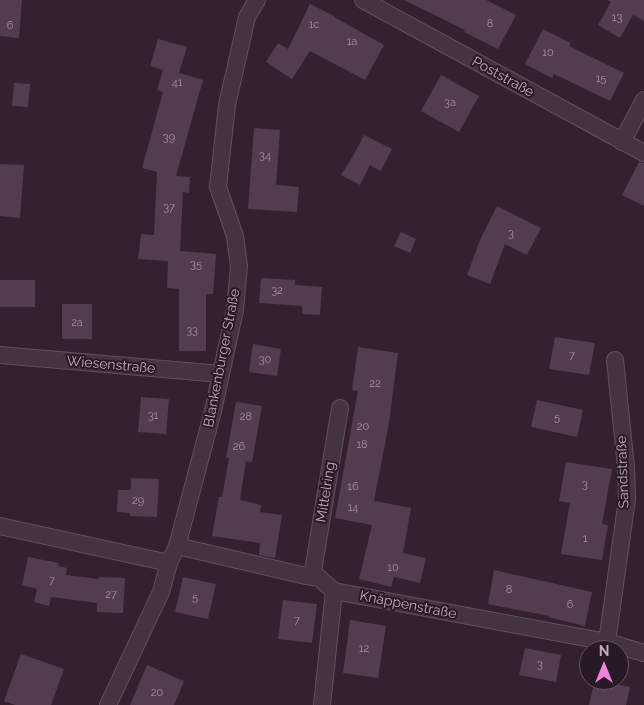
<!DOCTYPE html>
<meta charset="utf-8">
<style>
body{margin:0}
#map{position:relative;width:644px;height:705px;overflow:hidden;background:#332030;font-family:Raleway,sans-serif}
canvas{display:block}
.north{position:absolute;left:579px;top:640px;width:50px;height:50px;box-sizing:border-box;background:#281926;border:1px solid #655462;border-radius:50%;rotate:0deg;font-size:14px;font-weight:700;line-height:20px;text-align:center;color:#c1adbd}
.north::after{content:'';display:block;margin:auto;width:18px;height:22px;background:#f083dc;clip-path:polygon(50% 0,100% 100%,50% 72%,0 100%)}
</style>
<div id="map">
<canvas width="644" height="705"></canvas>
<div class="north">N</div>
</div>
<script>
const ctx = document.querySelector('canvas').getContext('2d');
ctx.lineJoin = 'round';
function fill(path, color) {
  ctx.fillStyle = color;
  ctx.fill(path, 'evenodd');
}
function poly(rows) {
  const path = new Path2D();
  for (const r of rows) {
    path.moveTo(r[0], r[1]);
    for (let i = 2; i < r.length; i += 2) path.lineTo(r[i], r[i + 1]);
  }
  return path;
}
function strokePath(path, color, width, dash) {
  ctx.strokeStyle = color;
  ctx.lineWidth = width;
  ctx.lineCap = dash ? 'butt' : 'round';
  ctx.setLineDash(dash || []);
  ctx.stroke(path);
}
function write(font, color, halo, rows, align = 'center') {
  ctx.font = font + ' Raleway,sans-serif';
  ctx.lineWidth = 4;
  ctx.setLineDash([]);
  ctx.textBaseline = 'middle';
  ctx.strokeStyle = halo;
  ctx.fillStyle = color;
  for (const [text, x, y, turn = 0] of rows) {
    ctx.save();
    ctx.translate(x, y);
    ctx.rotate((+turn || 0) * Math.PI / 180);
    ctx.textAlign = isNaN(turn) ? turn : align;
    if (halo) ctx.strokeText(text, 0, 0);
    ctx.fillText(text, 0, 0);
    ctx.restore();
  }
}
fill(poly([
 [0,0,22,0,19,38,0,36],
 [404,0,486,0,516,15,498,49,464,32,465,30],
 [607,0,644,0,644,21,633,15,620,38,598,25,611,2],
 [310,4,334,16,334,17,384,45,365,80,310,51,292,79,266,62,278,43,288,49],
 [543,29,571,43,569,46,624,73,610,101,554,74,552,78,525,64],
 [158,39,187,47,179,73,203,80,176,176,190,177,189,193,183,192,180,251,216,254,213,294,206,294,206,351,179,351,179,289,167,288,168,261,138,259,141,234,154,235,157,172,142,168,163,92,157,90,163,70,150,66],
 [441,75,479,96,459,132,421,111],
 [14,83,30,84,28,107,12,106],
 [254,128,280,130,276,185,299,187,297,212,248,209],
 [364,135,392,149,381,171,370,165,360,185,341,175,353,156],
 [639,162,644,163,644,206,622,195],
 [0,164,24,165,20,218,0,216],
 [497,206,541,228,527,255,505,244,490,284,467,275,480,240],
 [401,232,416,239,410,253,394,246],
 [261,278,295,280,295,285,322,287,320,315,302,314,302,306,259,303],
 [0,280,35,280,35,307,0,307],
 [62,304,92,304,92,339,62,339],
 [555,337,595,343,589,375,549,369],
 [253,344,281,349,277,376,249,372],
 [358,347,398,353,389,423,374,501,411,508,403,553,426,558,420,583,394,577,391,587,359,579,372,525,335,518,358,391,352,390],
 [141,397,169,399,166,434,138,432],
 [537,400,583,410,577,437,531,427],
 [236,402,262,406,252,462,246,461,240,500,261,505,260,512,282,515,275,558,259,555,260,543,212,536,219,497,222,497,229,458,226,458],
 [566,462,612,469,602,524,608,525,602,560,561,554,570,503,559,501],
 [131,478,159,479,157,517,130,516,130,513,117,512,118,490,131,490],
 [28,557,59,563,58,566,67,568,66,575,99,579,99,577,125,578,123,613,97,612,97,603,51,597,49,606,34,602,37,589,22,585],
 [494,570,592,592,585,626,548,617,549,616,488,604],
 [183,577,216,584,208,619,175,612],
 [283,600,317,604,312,643,278,639],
 [350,620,386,626,378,678,343,673],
 [525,648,561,655,556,682,519,675],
 [21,654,64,669,51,705,15,705,4,701],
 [147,665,184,681,174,705,130,705],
 [595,680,630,687,626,705,589,705]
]), '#543c50');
const minor = poly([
 [363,0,644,153],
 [622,142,644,100],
 [0,355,221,374],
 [0,526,169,563],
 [177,546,306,576,318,577,334,591,607,642,644,653],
 [312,577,340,408],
 [607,642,627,499,626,467,615,360],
 [108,705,161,592,169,563,177,546,213,411,221,374,235,310,239,266,235,236,218,187,227,105,247,17,257,0],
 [322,705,334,591]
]);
strokePath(minor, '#62505f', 18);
strokePath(minor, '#443341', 16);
write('11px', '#a691a2', null, [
 ["13",617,18],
 ["8",490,24],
 ["1c",314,25],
 ["6",10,26],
 ["1a",352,42],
 ["10",548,53],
 ["15",601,79],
 ["41",177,83],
 ["3a",450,103],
 ["39",169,138],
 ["34",265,156],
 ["37",169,208],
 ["3",511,234],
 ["35",196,265],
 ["32",277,291],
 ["2a",77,323],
 ["33",192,331],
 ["7",572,356],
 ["30",265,360],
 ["22",375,384],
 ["31",153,416],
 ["28",246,417],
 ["5",557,418],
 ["20",363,427],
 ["18",362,445],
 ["26",239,447],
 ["3",585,485],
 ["16",353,487],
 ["29",138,501],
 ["14",353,508],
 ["1",585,539],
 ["10",393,568],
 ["7",52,581],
 ["8",509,590],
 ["27",111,595],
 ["5",195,598],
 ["6",570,605],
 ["7",297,621],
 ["12",364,649],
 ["3",540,665],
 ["20",157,693]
]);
write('14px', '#c1adbd', '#281926', [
 ["Poststraße",503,77,29],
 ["Blankenburger Straße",222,358,-79],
 ["Wiesenstraße",111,365,5],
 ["Sandstraße",623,472,-92],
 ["Mittelring",326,492,-81],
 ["Knäppenstraße",408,605,11]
]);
</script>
